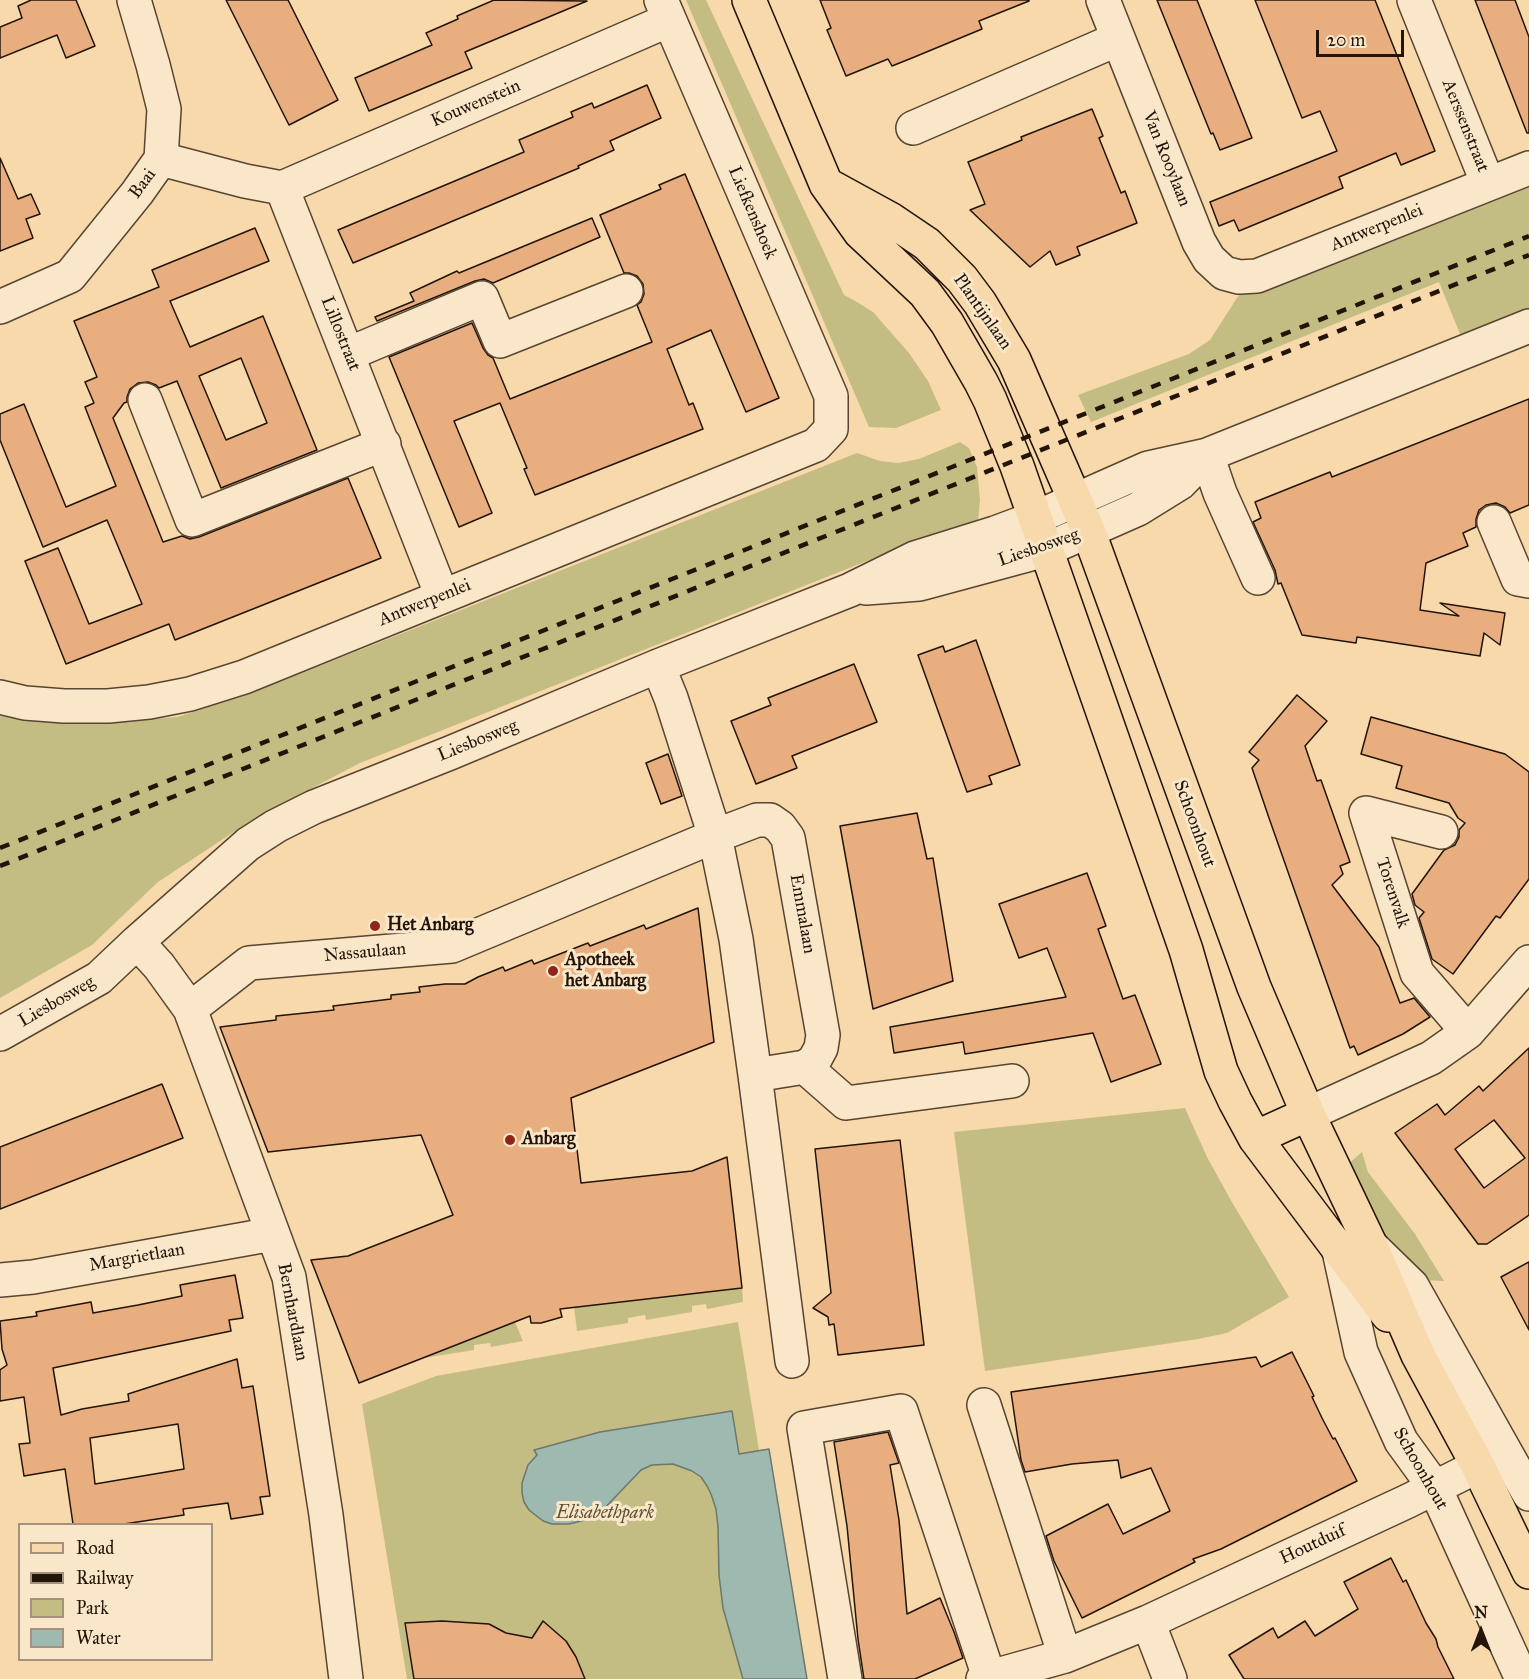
<!DOCTYPE html>
<style>
body{margin:0}
#map{position:relative;width:1529px;height:1679px;overflow:hidden;background:#f7d9ab;font-family:"IM FELL Great Primer",serif}
canvas{display:block}
.legend{position:absolute;left:18px;top:1523px;width:195px;height:138px;box-sizing:border-box;background:#fae6c8;border:2px solid #a4927c;margin:0;padding:8px 10px;list-style:none;font-size:18px;color:#221409}
.legend li{display:flex;align-items:center;gap:12px;height:30px}
.legend b{width:30px;border:2px solid #a4927c}
.north{position:absolute;left:1451px;top:1601px;width:60px;height:60px;-webkit-text-stroke:4px #fae6c8;paint-order:stroke;rotate:0deg;font-size:16px;font-weight:700;line-height:24px;text-align:center;color:#221409}
.north::after{content:'';display:block;margin:auto;width:21px;height:27px;background:#221409;clip-path:polygon(50% 0,100% 100%,50% 72%,0 100%)}
.scale{position:absolute;left:1316px;top:30px;width:88px;height:27px;box-sizing:border-box;border:3px solid #221409;border-top:0;padding-left:8px;font-size:18px;line-height:21px;white-space:nowrap;color:#221409;-webkit-text-stroke:4px #fae6c8;paint-order:stroke}
</style>
<div id="map">
<canvas width="1529" height="1679"></canvas>
<ul class="legend">
<li><b style="height:8px;background:#f7d9ab"></b>Road</li>
<li><b style="height:8px;background:#221409"></b>Railway</li>
<li><b style="height:16px;background:#c4bd83"></b>Park</li>
<li><b style="height:16px;background:#9eb9af"></b>Water</li>
</ul>
<div class="north">N</div>
<div class="scale">20 m</div>
</div>
<script>
const ctx = document.querySelector('canvas').getContext('2d');
ctx.lineJoin = 'round';
function fill(path, color) {
  ctx.fillStyle = color;
  ctx.fill(path, 'evenodd');
}
function poly(rows) {
  const path = new Path2D();
  for (const r of rows) {
    path.moveTo(r[0], r[1]);
    for (let i = 2; i < r.length; i += 2) path.lineTo(r[i], r[i + 1]);
  }
  return path;
}
function strokePath(path, color, width, dash) {
  ctx.strokeStyle = color;
  ctx.lineWidth = width;
  ctx.lineCap = dash ? 'butt' : 'round';
  ctx.setLineDash(dash || []);
  ctx.stroke(path);
}
function write(font, color, halo, rows, align = 'center') {
  ctx.font = font + ' "IM FELL Great Primer",serif';
  ctx.lineWidth = 6;
  ctx.setLineDash([]);
  ctx.textBaseline = 'middle';
  ctx.strokeStyle = halo;
  ctx.fillStyle = color;
  for (const [text, x, y, turn = 0] of rows) {
    ctx.save();
    ctx.translate(x, y);
    ctx.rotate((+turn || 0) * Math.PI / 180);
    ctx.textAlign = isNaN(turn) ? turn : align;
    if (halo) ctx.strokeText(text, 0, 0);
    ctx.fillText(text, 0, 0);
    ctx.restore();
  }
}
fill(poly([
 [686,0,706,0,844,295,857,302,873,312,909,353,928,381,941,410,896,428,869,427],
 [1529,180,1529,317,1464,344,1439,282,1091,422,1078,395,1189,354,1210,340,1244,287],
 [960,442,969,448,977,467,980,500,978,521,969,530,902,547,360,763,255,818,158,882,92,945,0,998,0,710,16,719,85,724,177,717,244,696,857,453,880,461,898,463,919,459],
 [1185,1108,1207,1157,1233,1204,1289,1297,1227,1333,1198,1339,985,1371,954,1132],
 [1362,1152,1368,1172,1415,1234,1444,1281,1421,1280,1393,1260,1346,1166],
 [742,1288,743,1302,707,1309,706,1304,692,1306,692,1312,646,1320,645,1315,628,1318,628,1323,577,1331,574,1307],
 [515,1322,523,1341,491,1347,490,1343,474,1345,474,1350,424,1358],
 [738,1322,759,1450,769,1449,807,1679,407,1679,362,1404,436,1376]
]), '#c4bd83');
const water = poly([
 [732,1411,739,1454,769,1449,807,1679,743,1679,723,1608,719,1575,718,1527,716,1509,711,1494,707,1486,701,1477,692,1471,673,1464,652,1465,641,1470,601,1512,585,1520,569,1524,552,1524,543,1521,529,1510,524,1502,522,1493,522,1483,528,1465,537,1455,534,1450,600,1432,732,1411]
]);
fill(water, '#9eb9af');
strokePath(water, '#6c776d', 1.5);
const building = poly([
 [31,0,76,0,95,46,66,58,57,35,0,58,0,27,22,18,18,6,31,0],
 [226,0,288,0,338,100,289,125,226,0],
 [494,0,587,1,465,52,472,68,369,111,355,78,432,45,426,33,458,19,457,16,494,0],
 [820,0,1029,0,1029,1,979,21,982,29,912,58,892,66,888,59,846,76,827,30,831,28,820,0],
 [1157,0,1197,0,1252,138,1220,150,1213,133,1211,134,1157,0],
 [1255,0,1375,0,1435,151,1401,165,1396,153,1339,177,1343,188,1239,231,1234,220,1219,226,1210,202,1337,151,1320,111,1302,118,1255,0],
 [1475,0,1515,0,1529,37,1529,133,1527,133,1475,0],
 [647,85,661,118,610,141,614,150,578,166,579,168,353,263,338,230,524,152,519,140,573,117,571,112,592,103,594,108,647,85],
 [1092,109,1103,136,1099,138,1121,193,1125,191,1137,223,1077,247,1080,255,1056,265,1050,251,1030,267,970,210,985,204,968,162,1022,140,1021,137,1092,109],
 [0,158,18,199,31,194,40,214,26,219,33,238,0,251,0,158],
 [685,174,779,398,746,412,711,330,667,349,689,405,693,403,703,429,535,495,524,469,527,468,500,403,454,421,492,513,459,527,389,357,472,323,483,348,488,355,493,358,510,399,652,342,637,305,641,302,644,294,643,284,637,276,629,273,624,273,600,215,661,189,659,185,685,174],
 [592,218,600,237,493,283,484,279,475,281,377,321,375,317,414,301,410,293,457,271,459,273,592,218],
 [255,228,269,261,170,301,190,347,263,316,317,450,221,488,177,381,159,388,156,385,148,382,138,383,130,389,127,397,127,402,124,403,113,418,163,542,182,536,190,539,199,537,348,478,381,558,175,640,169,624,66,664,25,561,58,548,89,624,142,604,107,520,43,547,0,440,0,414,24,404,66,507,116,486,85,407,94,403,85,382,97,377,74,321,159,287,152,270,255,228],
 [241,358,267,423,226,440,199,376,241,358],
 [1529,399,1529,505,1510,513,1505,507,1496,503,1486,505,1479,510,1476,519,1476,527,1463,533,1468,546,1426,563,1420,610,1459,616,1440,603,1505,613,1500,645,1484,633,1480,656,1357,637,1356,643,1302,635,1281,583,1278,584,1275,570,1253,522,1261,518,1255,502,1330,472,1332,477,1529,399],
 [976,640,1020,765,989,776,992,784,967,792,918,655,943,646,945,652,976,640],
 [854,664,877,722,792,756,797,768,756,784,731,721,771,705,768,698,854,664],
 [1297,695,1327,721,1305,746,1317,781,1321,780,1350,862,1340,866,1343,874,1332,885,1379,947,1400,1003,1414,998,1430,1017,1403,1034,1358,1055,1354,1046,1350,1048,1269,818,1252,768,1259,760,1249,752,1297,695],
 [1371,717,1505,754,1529,772,1529,879,1500,918,1496,916,1453,974,1432,959,1419,918,1424,912,1415,905,1412,894,1444,850,1455,845,1459,837,1459,830,1465,823,1458,818,1449,803,1396,788,1402,766,1361,754,1371,717],
 [668,754,682,796,661,804,646,763,668,754],
 [917,813,927,859,933,858,953,981,873,1009,840,826,917,813],
 [1087,873,1106,926,1098,929,1123,999,1135,995,1161,1064,1111,1082,1093,1033,965,1054,963,1042,894,1053,890,1027,1066,997,1047,948,1019,958,999,904,1087,873],
 [698,908,714,1042,571,1098,581,1183,692,1171,727,1157,742,1288,560,1309,562,1317,541,1323,531,1323,530,1316,359,1383,311,1260,348,1256,453,1215,421,1135,268,1152,220,1027,276,1020,276,1016,334,1010,333,1006,391,999,391,995,420,992,419,987,445,984,465,984,478,977,503,967,505,971,532,960,534,964,588,943,590,946,644,925,646,929,698,908],
 [1529,1048,1529,1215,1487,1244,1478,1244,1395,1133,1437,1104,1445,1115,1479,1086,1483,1091,1529,1048],
 [1494,1120,1525,1158,1484,1188,1455,1149,1494,1120],
 [162,1084,183,1138,0,1209,0,1147,162,1084],
 [900,1140,924,1345,838,1355,834,1324,829,1325,828,1317,813,1308,831,1293,815,1149,900,1140],
 [1529,1262,1529,1330,1501,1277,1529,1262],
 [235,1275,243,1318,229,1320,231,1331,53,1368,61,1415,82,1409,129,1401,128,1394,237,1359,242,1388,253,1386,270,1496,260,1497,263,1514,231,1519,228,1503,183,1509,184,1515,124,1524,73,1524,65,1469,24,1476,19,1444,30,1443,24,1397,0,1401,0,1370,7,1365,2,1349,0,1321,37,1316,36,1312,91,1302,93,1313,138,1305,182,1296,180,1285,235,1275],
 [178,1424,184,1469,95,1484,90,1438,178,1424],
 [1292,1352,1314,1396,1312,1397,1322,1418,1333,1439,1335,1438,1357,1481,1221,1549,1193,1559,1195,1562,1082,1618,1054,1561,1046,1536,1108,1504,1123,1534,1170,1511,1151,1468,1121,1478,1118,1460,1072,1464,1025,1472,1021,1460,1011,1392,1256,1357,1261,1367,1292,1352],
 [888,1432,899,1463,890,1465,899,1520,907,1614,940,1598,954,1632,963,1658,915,1679,864,1679,858,1639,847,1526,834,1442,888,1432],
 [1391,1558,1403,1582,1406,1580,1426,1623,1436,1639,1438,1647,1454,1679,1244,1679,1229,1655,1273,1628,1278,1638,1305,1621,1315,1636,1358,1609,1344,1582,1391,1558],
 [442,1621,489,1624,506,1633,532,1638,543,1621,566,1641,576,1657,585,1679,414,1679,405,1623,442,1621]
]);
fill(building, '#e8ae80');
strokePath(building, '#221409', 1.5);
const minor = poly([
 [1103,0,1199,242,1209,259,1224,273,1239,277,1257,276,1529,168],
 [1414,0,1488,184],
 [913,128,1118,39],
 [161,159,245,181,282,188,442,596],
 [282,188,669,20],
 [0,307,70,276,137,193,161,159,164,109,153,65,134,0],
 [348,354,482,298,500,341,626,291],
 [145,400,192,520,384,444],
 [1207,455,1220,493,1258,578],
 [1494,522,1518,579,1529,581],
 [866,588,919,584,1045,550,1138,509,1180,483,1207,455],
 [0,697,25,703,64,706,108,706,149,702,190,694,244,677,816,445,831,429,831,396,661,0],
 [1441,832,1366,813,1417,973,1468,1032],
 [137,942,159,966,190,1009,289,1277,326,1515,346,1679],
 [190,1009,249,963,452,946,715,836,671,698,658,666],
 [0,1034,99,978,137,942,248,844,276,826,314,807,450,753,658,666,850,590,915,558,995,533,1035,518,1148,468,1207,455,1529,326],
 [755,1075,805,1067,846,1103,1012,1081],
 [1308,1114,1431,1058,1468,1032,1529,962],
 [1371,1246,1412,1286,1529,1494],
 [1339,1251,1361,1352,1401,1441,1435,1488,1522,1679],
 [0,1280,33,1277,273,1234],
 [792,1361,755,1075,736,939,715,836,757,820,770,820,780,827,788,838,823,1035,821,1048,814,1061,805,1067],
 [984,1405,1065,1656,1148,1622,1408,1501,1478,1466],
 [1148,1622,1170,1679],
 [845,1679,804,1428,901,1411,989,1677],
 [983,1679,1065,1656]
]);
const major = poly([
 [749,0,826,184,860,232,925,293,947,323,981,382,990,400,1017,466,1186,950,1221,1071,1235,1101,1255,1138,1388,1315],
 [826,184,890,219,927,244,962,279,980,303,1014,360,1088,530,1254,987,1308,1114,1371,1246,1418,1355,1478,1466,1529,1572],
 [1255,1138,1308,1114]
]);
strokePath(minor, '#574532', 36);
strokePath(major, '#221409', 36);
strokePath(minor, '#fae6c8', 33);
strokePath(major, '#f7d9ab', 33);
strokePath(poly([
 [0,848,1529,236],
 [0,866,1529,255]
]), '#221409', 4.5, [10, 10]);
for (const [x, y, r, color] of [
 [375,926,6,"#8f2418"],
 [553,971,6,"#8f2418"],
 [510,1140,6,"#8f2418"]
]) {
  const dot = new Path2D();
  dot.arc(x, y, r, 0, 2 * Math.PI);
  ctx.fillStyle = color;
  ctx.fill(dot);
  strokePath(dot, '#fae6c8', 2);
}
write('18px', '#221409', '#fae6c8', [
 ["Kouwenstein",476,104,-23],
 ["Aerssenstraat",1465,126,68],
 ["Van Rooylaan",1166,159,68],
 ["Baai",143,184,-54],
 ["Liefkenshoek",752,213,67],
 ["Antwerpenlei",1377,228,-22],
 ["Plantijnlaan",982,312,55],
 ["Lillostraat",340,334,68],
 ["Liesbosweg",1039,548,-19],
 ["Antwerpenlei",425,603,-22],
 ["Liesbosweg",478,741,-22],
 ["Schoonhout",1194,824,70],
 ["Torenvalk",1392,893,72],
 ["Emmalaan",802,914,80],
 ["Nassaulaan",365,953,-5],
 ["Liesbosweg",57,1002,-30],
 ["Margrietlaan",137,1258,-10],
 ["Bernhardlaan",292,1312,79],
 ["Schoonhout",1420,1469,60],
 ["Houtduif",1313,1545,-25]
]);
write('bold 18px', '#221409', '#fae6c8', [
 ["Het Anbarg",387,926],
 ["Apotheek",565,961],
 ["het Anbarg",565,982],
 ["Anbarg",522,1140]
], 'left');
write('italic 18px', '#5b4f34', '#fae6c8', [
 ["Elisabethpark",605,1514]
]);
</script>
